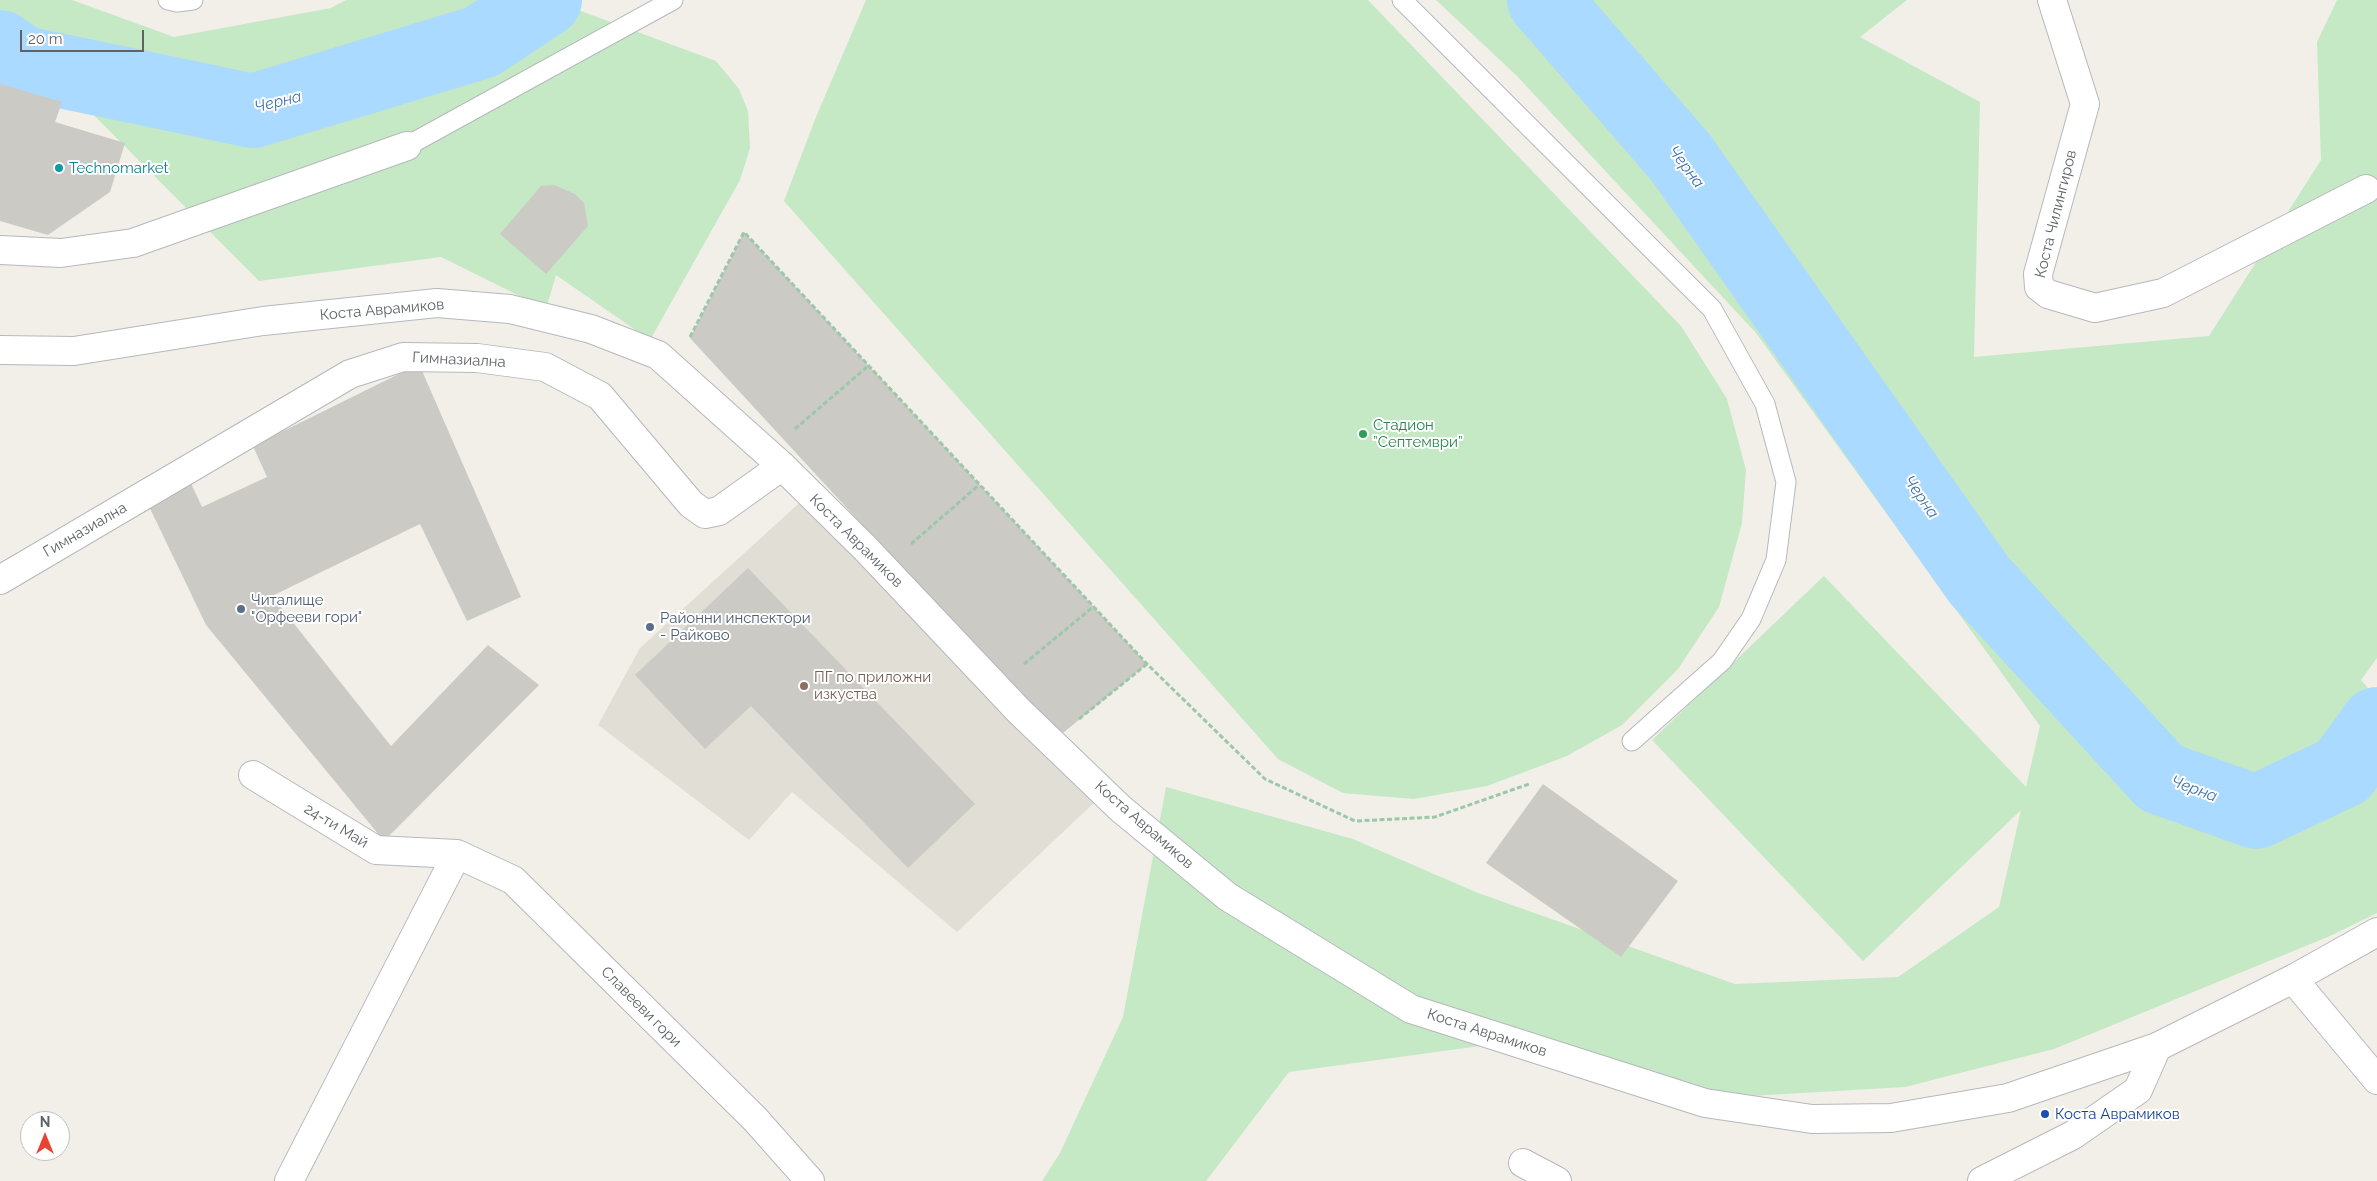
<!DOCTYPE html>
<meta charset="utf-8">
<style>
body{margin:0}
#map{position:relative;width:2377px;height:1181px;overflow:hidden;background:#f1efe8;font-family:Raleway,sans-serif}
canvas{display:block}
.north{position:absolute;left:20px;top:1111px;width:50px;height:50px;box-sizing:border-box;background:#fff;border:1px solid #bfc1c3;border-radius:50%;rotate:0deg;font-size:14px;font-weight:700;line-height:20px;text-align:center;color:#5f6368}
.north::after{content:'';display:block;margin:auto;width:18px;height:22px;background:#ea4335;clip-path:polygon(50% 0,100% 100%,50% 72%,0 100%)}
.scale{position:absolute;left:20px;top:30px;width:124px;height:22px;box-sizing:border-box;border:2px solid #5f6368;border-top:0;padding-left:6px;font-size:15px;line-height:18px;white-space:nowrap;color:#5f6368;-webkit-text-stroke:4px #fff;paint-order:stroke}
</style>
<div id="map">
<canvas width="2377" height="1181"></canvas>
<div class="north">N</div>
<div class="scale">20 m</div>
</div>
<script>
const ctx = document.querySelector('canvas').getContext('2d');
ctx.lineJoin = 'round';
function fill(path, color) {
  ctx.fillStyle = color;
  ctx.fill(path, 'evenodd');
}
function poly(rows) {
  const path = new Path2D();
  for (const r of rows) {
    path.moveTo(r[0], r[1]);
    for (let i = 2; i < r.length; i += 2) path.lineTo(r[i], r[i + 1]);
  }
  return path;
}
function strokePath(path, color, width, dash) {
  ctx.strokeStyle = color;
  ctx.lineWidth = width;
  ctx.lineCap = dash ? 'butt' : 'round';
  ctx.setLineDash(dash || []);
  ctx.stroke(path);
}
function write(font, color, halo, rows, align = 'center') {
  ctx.font = font + ' Raleway,sans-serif';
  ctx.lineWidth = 4;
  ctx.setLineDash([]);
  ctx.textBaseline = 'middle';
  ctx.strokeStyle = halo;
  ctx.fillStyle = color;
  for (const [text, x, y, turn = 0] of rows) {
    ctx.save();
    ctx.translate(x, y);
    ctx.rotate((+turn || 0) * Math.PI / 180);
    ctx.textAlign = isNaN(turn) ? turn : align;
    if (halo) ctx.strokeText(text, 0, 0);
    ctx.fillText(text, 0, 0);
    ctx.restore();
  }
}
fill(poly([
 [807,496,1097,800,957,932,792,792,749,840,598,725,640,648]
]), '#e1ded6');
fill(poly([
 [0,0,72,0,174,37,331,8,346,0,551,0,716,61,739,89,748,111,750,148,740,180,650,340,556,275,546,309,441,257,259,281,0,21],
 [866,0,1368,0,1681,326,1727,399,1746,470,1742,523,1719,607,1678,669,1622,725,1567,756,1487,786,1414,799,1343,793,1278,759,784,201,816,117],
 [1436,0,1907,0,1860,37,1980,102,1974,357,2209,336,2321,160,2317,42,2337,0,2377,0,2377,658,2361,680,2377,699,2377,913,2330,936,2054,1049,1905,1087,1682,1100,1495,1044,1289,1072,1206,1181,1042,1181,1060,1153,1123,1017,1166,787,1353,839,1478,893,1735,984,1898,977,1999,907,2021,810,1863,961,1652,740,1824,576,2026,787,2040,726,1756,333,1517,76]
]), '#c5e8c5');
strokePath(poly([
 [1544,0,1681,158,1979,580,2161,778,2256,812,2343,771,2377,724],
 [0,47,23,63,253,111,481,42,545,0]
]), '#aadaff', 74);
fill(poly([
 [0,84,62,102,55,122,125,143,110,192,48,235,0,221],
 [554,185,575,194,584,203,588,226,546,274,500,234,541,186],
 [744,232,1147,664,1058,737,690,338],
 [419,364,521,597,467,621,420,524,272,596,391,746,488,645,539,685,384,841,206,625,145,498,188,477,202,507,267,477,253,446],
 [748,568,975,804,908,868,751,706,705,749,635,675],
 [1543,784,1678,881,1621,957,1486,863]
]), '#cccac5');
const service = poly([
 [168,0,177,2,193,0],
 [1402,0,1712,309,1765,404,1786,482,1776,560,1751,619,1722,661,1632,741],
 [407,146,673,0]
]);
const minor = poly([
 [2052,0,2085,104,2038,274,2039,287,2048,294,2095,308,2163,293,2366,189],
 [0,250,61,253,133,243,407,146],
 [0,580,350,374,403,357,477,358,545,367,600,396,691,504,705,514,719,511,782,466],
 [253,775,376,850,457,854,513,880,755,1119,810,1181],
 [2293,979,2377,1080],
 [1523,1163,1557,1181],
 [289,1181,457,854],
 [1982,1181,2073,1135,2138,1090,2157,1047]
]);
const tertiary = poly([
 [0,350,74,351,263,321,437,303,510,309,591,329,658,355,782,466,865,548,1019,711,1121,809,1228,897,1411,1009,1705,1103,1812,1119,1891,1118,2008,1098,2157,1047,2293,979,2377,932]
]);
strokePath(service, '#b5b8bc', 21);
strokePath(minor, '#b5b8bc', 30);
strokePath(tertiary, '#b5b8bc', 30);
strokePath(poly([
 [690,337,744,232,1147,664,1265,779,1355,821,1435,817,1529,784],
 [795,429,868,366],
 [911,544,979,485],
 [1024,664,1093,607],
 [1079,719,1147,664]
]), '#9cc7a9', 3, [5, 2.5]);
strokePath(service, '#fff', 19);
strokePath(minor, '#fff', 28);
strokePath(tertiary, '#fff', 28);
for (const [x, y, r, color] of [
 [59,168,5,"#0f9aa8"],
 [1363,434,5,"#2e9e5b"],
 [241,609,5,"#5c6f8a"],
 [650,627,5,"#5c6f8a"],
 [804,686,5,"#8d6e63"],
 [2045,1114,5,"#1a4fb4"]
]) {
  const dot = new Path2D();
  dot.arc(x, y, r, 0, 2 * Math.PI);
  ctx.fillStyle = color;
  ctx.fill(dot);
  strokePath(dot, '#fff', 2);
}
write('15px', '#0d838f', '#fff', [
 ["Technomarket",69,168]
], 'left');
write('15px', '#5f6368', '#fff', [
 ["Коста Чилингиров",2056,214,-76],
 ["Коста Аврамиков",382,310,-5],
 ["Гимназиална",459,360,3],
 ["Гимназиална",85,530,-30],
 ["Коста Аврамиков",856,541,45],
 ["Коста Аврамиков",1144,825,41],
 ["24-ти Май",336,826,31],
 ["Славееви гори",641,1007,45],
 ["Коста Аврамиков",1487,1033,18]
]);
write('15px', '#27864d', '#fff', [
 ["Стадион",1373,425],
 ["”Септември”",1373,442]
], 'left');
write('15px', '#4e5e75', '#fff', [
 ["Читалище",251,600],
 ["\"Орфееви гори\"",251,617],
 ["Районни инспектори",660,618],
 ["- Райково",660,635]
], 'left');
write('15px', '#785e54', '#fff', [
 ["ПГ по приложни",814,677],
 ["изкуства",814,694]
], 'left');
write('15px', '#164399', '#fff', [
 ["Коста Аврамиков",2055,1114]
], 'left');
write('italic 16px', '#4174aa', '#fff', [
 ["Черна",278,102,-14],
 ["Черна",1686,167,53],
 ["Черна",1921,497,55],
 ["Черна",2194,789,20]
]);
</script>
